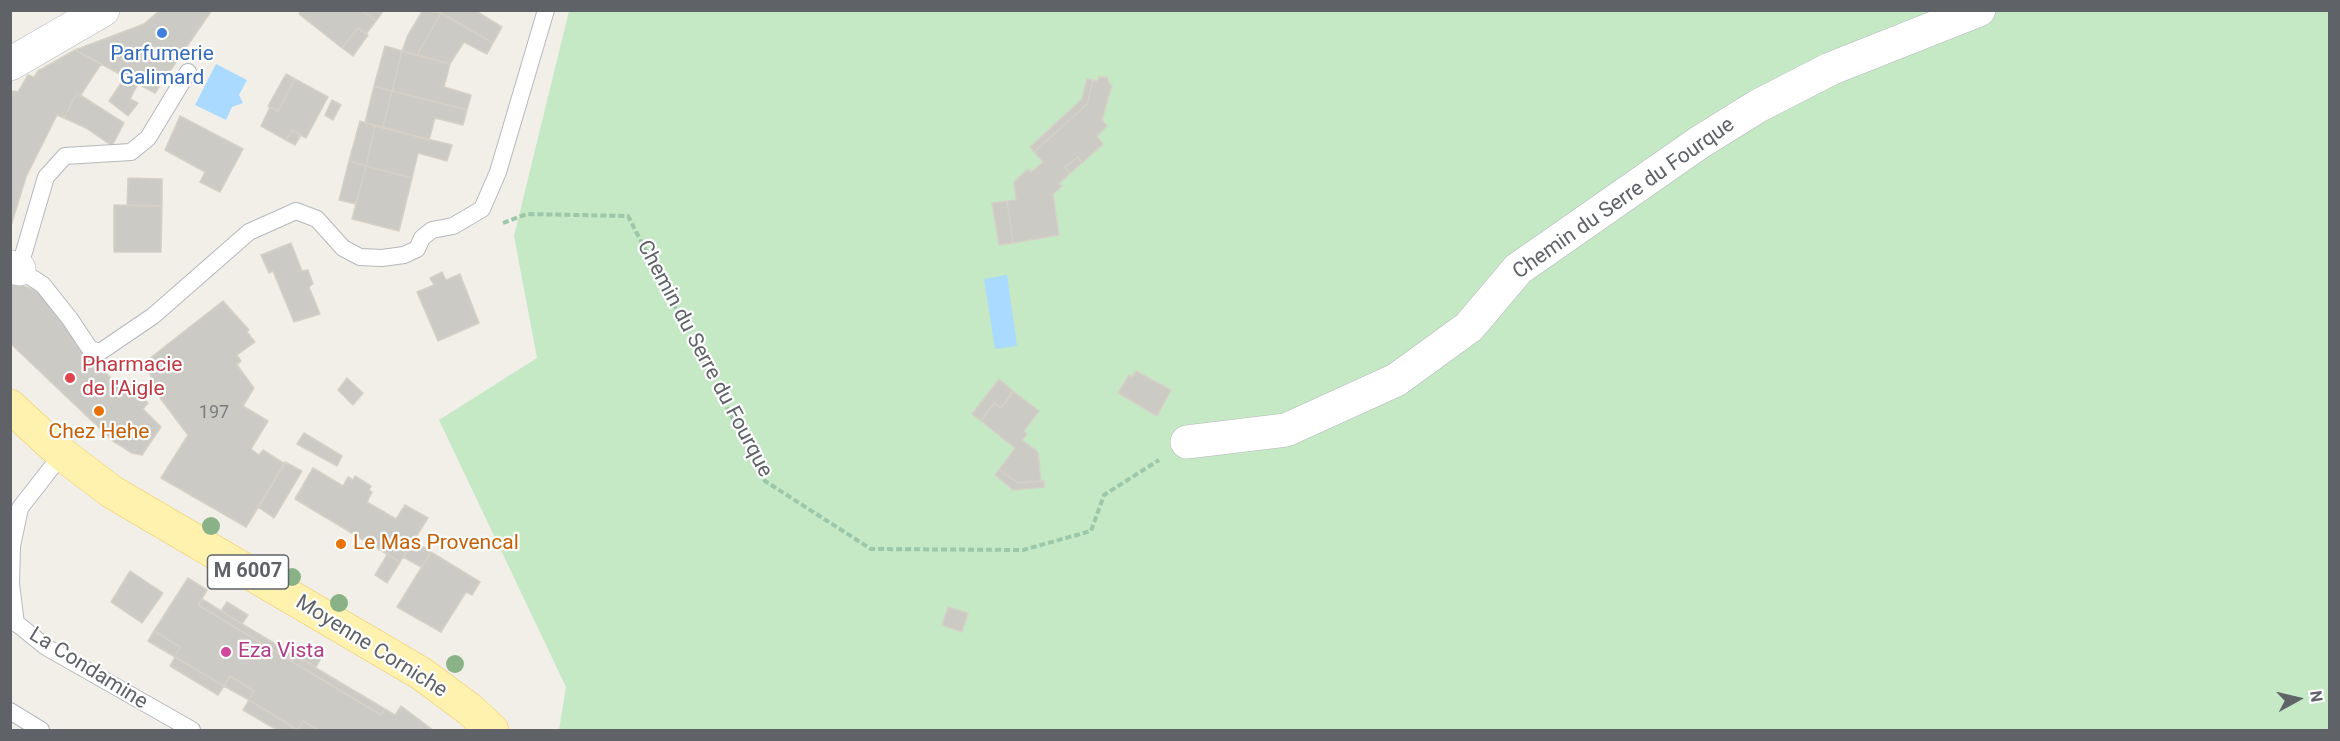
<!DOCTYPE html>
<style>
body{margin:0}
#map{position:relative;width:2340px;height:741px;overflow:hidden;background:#f1efe8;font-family:Roboto,sans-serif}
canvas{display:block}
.frame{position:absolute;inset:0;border:12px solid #5f6368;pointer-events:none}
.north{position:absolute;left:2268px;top:669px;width:60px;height:60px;-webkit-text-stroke:4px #fff;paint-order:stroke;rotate:82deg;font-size:16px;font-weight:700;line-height:24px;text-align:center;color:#5f6368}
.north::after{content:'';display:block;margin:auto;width:21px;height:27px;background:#5f6368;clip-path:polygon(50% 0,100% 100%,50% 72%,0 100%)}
</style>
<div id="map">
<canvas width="2340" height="741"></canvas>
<div class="frame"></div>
<div class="north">N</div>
</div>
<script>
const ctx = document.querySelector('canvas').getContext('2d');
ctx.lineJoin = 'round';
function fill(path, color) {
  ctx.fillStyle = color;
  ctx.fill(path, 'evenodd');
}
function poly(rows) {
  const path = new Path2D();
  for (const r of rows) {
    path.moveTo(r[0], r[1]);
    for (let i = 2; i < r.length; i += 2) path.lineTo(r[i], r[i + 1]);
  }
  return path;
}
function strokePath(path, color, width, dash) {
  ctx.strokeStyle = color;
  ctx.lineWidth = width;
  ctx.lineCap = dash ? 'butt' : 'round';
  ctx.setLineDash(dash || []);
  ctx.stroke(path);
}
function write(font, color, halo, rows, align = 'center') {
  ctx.font = font + ' Roboto,sans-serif';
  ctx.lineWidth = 4.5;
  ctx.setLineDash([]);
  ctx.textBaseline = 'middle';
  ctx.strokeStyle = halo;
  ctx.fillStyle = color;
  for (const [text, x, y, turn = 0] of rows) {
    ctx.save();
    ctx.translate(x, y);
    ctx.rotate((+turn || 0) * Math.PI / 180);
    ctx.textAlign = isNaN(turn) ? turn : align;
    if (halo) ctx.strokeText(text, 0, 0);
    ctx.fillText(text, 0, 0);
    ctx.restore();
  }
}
fill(poly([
 [569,11,2329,11,2329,730,559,730,566,687,439,420,537,358,514,236]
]), '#c5e8c5');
fill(poly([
 [216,64,247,80,239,95,243,103,232,107,226,120,195,105],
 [1007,275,1017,346,995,349,984,279]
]), '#aadaff');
const building = poly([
 [160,10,212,10,155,93,75,50,144,24,160,10],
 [301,10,361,10,376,21,366,34,358,28,342,48,299,14,301,10],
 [361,10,383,10,383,11,376,21,361,10],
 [423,10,441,13,417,55,402,51,408,35,423,10],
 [442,10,480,10,479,13,502,27,493,43,441,13,442,10],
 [441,13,493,43,487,54,464,42,450,64,417,55,441,13],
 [358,28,368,35,353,56,342,48,358,28],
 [385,46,402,51,392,91,374,86,385,46],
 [75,50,101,64,80,96,77,93,64,118,57,115,26,177,10,229,10,96,13,91,18,92,28,75,34,77,38,71,75,50],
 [402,51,450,64,444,87,471,95,467,110,392,91,402,51],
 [286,74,295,79,278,111,268,106,286,74],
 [125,77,138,84,130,99,138,103,128,116,109,101,125,77],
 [1099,77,1107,77,1110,85,1112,85,1102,120,1107,126,1097,136,1103,144,1082,163,1078,157,1065,167,1070,173,1059,184,1062,186,1053,194,1059,235,1013,243,1007,201,1016,200,1014,182,1028,169,1031,172,1043,162,1034,152,1087,104,1093,80,1097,81,1099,77],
 [295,79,328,97,306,138,292,130,286,140,261,126,270,107,278,111,295,79],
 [1087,79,1093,80,1087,104,1034,152,1030,147,1082,99,1087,79],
 [374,86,392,91,383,127,365,123,374,86],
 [392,91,467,110,463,125,435,118,429,140,383,127,392,91],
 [77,93,124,123,112,146,86,128,64,118,77,93],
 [332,100,341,105,333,120,325,115,332,100],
 [180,116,243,149,220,192,200,182,205,172,165,150,180,116],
 [360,121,375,126,366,166,349,161,360,121],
 [375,126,452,145,447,161,418,153,412,178,366,166,375,126],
 [292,130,301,135,295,145,286,140,292,130],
 [1078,157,1082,163,1070,173,1065,167,1078,157],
 [349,161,366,166,356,204,339,200,349,161],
 [366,166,412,178,399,231,352,219,366,166],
 [128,178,162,179,162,206,127,205,128,178],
 [1007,201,1013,243,999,245,992,203,1007,201],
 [114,205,162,206,161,252,114,252,114,205],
 [291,243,302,271,308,270,313,284,309,287,320,314,294,322,273,271,269,273,261,255,291,243],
 [442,272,446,280,460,274,479,323,438,341,417,292,434,285,430,278,442,272],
 [13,281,44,294,70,334,100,370,101,368,124,391,130,385,148,403,143,409,161,427,142,455,132,453,113,441,10,343,10,284,13,281],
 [223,301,249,330,247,332,255,342,237,355,241,361,237,365,254,388,243,406,268,421,251,449,259,455,263,450,285,464,246,527,161,478,188,435,160,398,145,362,223,301],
 [1136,371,1171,390,1157,416,1118,393,1129,375,1132,377,1136,371],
 [347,378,363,393,353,405,338,390,347,378],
 [999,379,1013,391,1001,408,994,403,981,421,972,414,999,379],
 [1013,391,1039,411,1024,431,1027,434,1022,440,1038,452,1041,481,1018,483,999,470,1015,448,981,421,994,403,1001,408,1013,391],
 [304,433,342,456,337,466,297,444,304,433],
 [285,462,302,471,274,518,258,507,285,462],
 [313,468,343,486,348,477,353,480,355,476,371,486,369,490,372,492,367,502,396,519,405,505,428,518,400,562,295,499,313,468],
 [999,470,1018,483,1044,481,1044,487,1013,490,995,475,999,470],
 [413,541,431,552,421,567,403,557,413,541],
 [431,552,480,582,472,595,466,592,441,632,397,607,431,552],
 [387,555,400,562,387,583,375,575,387,555],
 [130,571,163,593,142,623,111,602,130,571],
 [188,578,207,590,198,605,381,715,385,709,395,715,401,706,433,730,319,730,303,721,298,730,249,700,254,691,230,676,224,686,175,657,180,647,154,631,188,578],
 [202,599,242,624,385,709,381,715,198,605,202,599],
 [227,602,248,615,242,624,221,611,227,602],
 [948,607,968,613,962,632,942,625,948,607],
 [154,631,180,647,175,657,148,641,154,631],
 [300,646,321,658,316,667,295,655,300,646],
 [175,657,224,686,218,695,170,666,175,657],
 [230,676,254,691,249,700,224,686,230,676],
 [249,700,298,730,277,730,243,710,249,700],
 [303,721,319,730,298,730,303,721]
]);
fill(building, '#cccac5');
strokePath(building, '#d6d1c6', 1.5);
const lane = poly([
 [188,72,148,138,131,152,65,156,46,177,19,269,43,285,70,319,90,349,100,352,153,316,249,232,296,211,317,219,343,248,360,257,382,258,404,255,417,249,422,238,432,230,453,226,482,209,498,172,546,10],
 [10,618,46,647,192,730],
 [16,624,11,584,12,546,20,508,62,454],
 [10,711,41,730]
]);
const street = poly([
 [10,267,19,269],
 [1187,442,1286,430,1396,380,1469,327,1518,269,1700,142,1758,106,1830,69,1979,10]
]);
const secondary = poly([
 [10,64,103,10]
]);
const primary = poly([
 [10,406,62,454,112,492,422,674,469,709,492,730]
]);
strokePath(lane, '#b5b8bc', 18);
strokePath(street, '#b5b8bc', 34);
strokePath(secondary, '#b6babf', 34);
strokePath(primary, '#f2c960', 34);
strokePath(poly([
 [503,223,527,214,628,216,765,481,871,549,1023,550,1091,531,1104,495,1159,460]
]), '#9cc7a9', 4, [6, 3]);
strokePath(lane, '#fff', 16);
strokePath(street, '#fff', 33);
strokePath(secondary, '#fff', 33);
strokePath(primary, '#fff2af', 33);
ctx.fillStyle = '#89b387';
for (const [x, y] of [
 [211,526],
 [292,577],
 [339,603],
 [455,664]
]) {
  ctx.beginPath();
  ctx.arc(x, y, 9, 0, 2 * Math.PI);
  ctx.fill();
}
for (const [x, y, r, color] of [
 [162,33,6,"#3f7fe0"],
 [70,378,6,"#e0444e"],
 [99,411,6,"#e8710a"],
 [341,544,6,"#e8710a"],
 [226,652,6,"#d1479c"]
]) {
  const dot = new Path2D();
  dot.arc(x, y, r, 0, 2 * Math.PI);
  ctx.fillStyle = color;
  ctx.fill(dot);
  strokePath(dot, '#fff', 2);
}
write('18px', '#7a7d7f', null, [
 ["197",214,413]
]);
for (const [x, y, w] of [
 [248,572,81]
]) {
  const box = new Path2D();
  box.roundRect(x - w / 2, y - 17, w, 34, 4.5);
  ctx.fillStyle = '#fff';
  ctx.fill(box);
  strokePath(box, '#5f6368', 1.5);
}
write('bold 20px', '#5f6368', null, [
 ["M 6007",248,572]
]);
write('21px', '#366cbe', '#fff', [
 ["Parfumerie",162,55],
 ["Galimard",162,79]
]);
write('21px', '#5f6368', '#fff', [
 ["Chemin du Serre du Fourque",1624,199,-35],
 ["Chemin du Serre du Fourque",704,359,62],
 ["Moyenne Corniche",371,647,32],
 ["La Condamine",88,669,32]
]);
write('21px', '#be3a42', '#fff', [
 ["Pharmacie",82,366],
 ["de l'Aigle",82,390]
], 'left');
write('21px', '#c56008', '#fff', [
 ["Chez Hehe",99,433],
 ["Le Mas Provencal",353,544,"left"]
]);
write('21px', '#b23c85', '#fff', [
 ["Eza Vista",238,652]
], 'left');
</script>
